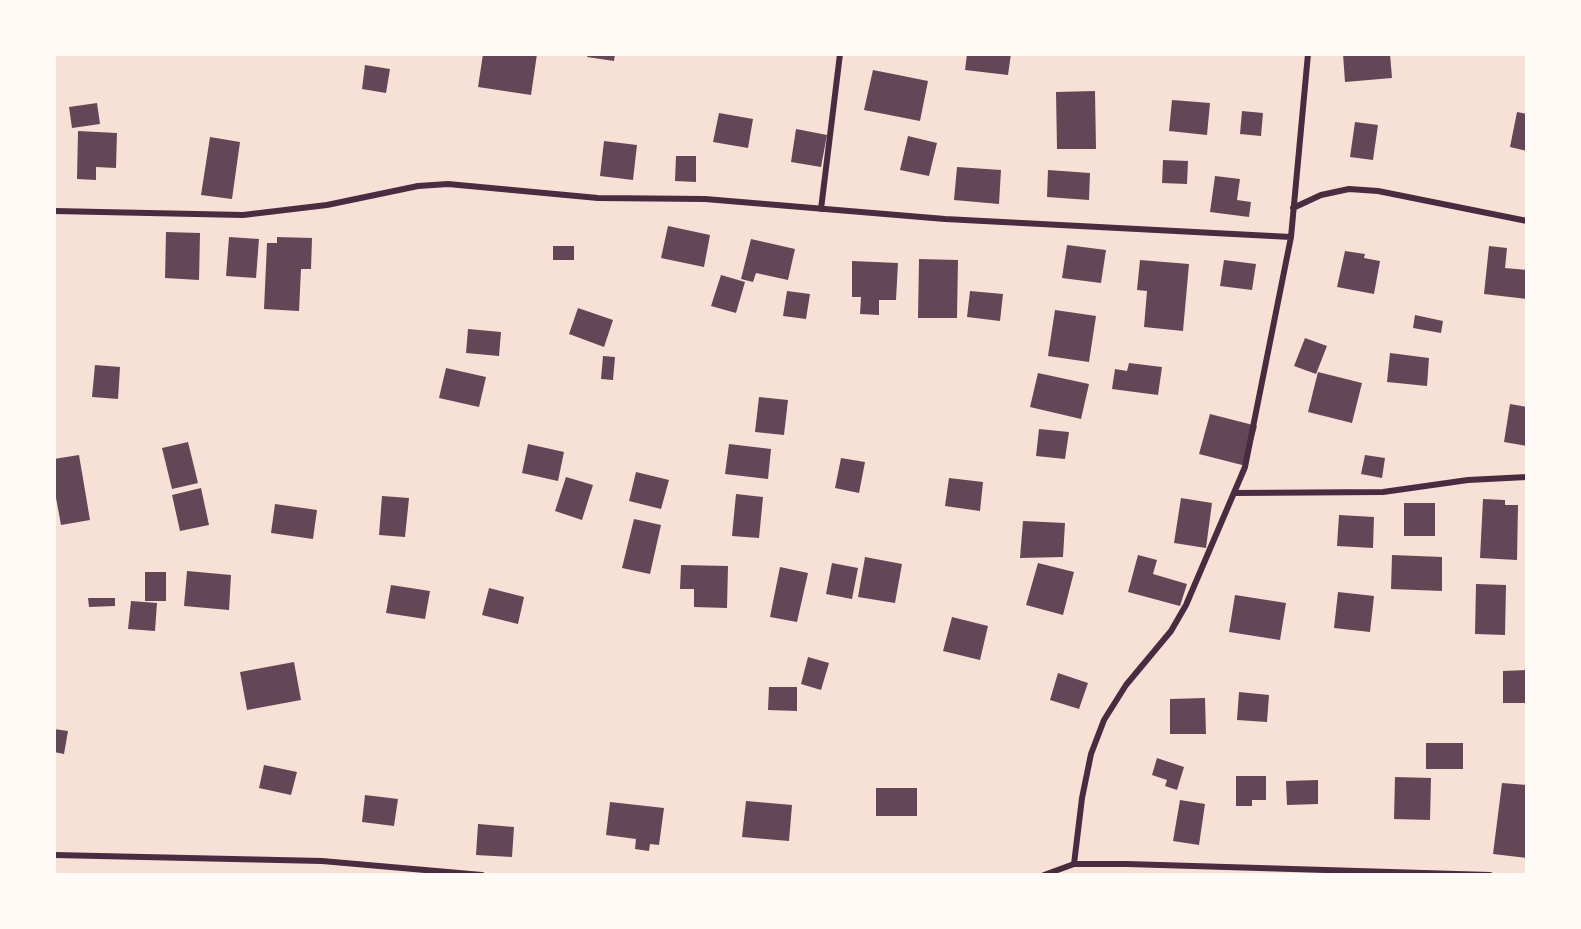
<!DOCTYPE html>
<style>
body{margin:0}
#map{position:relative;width:1581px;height:929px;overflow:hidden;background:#f7e1d7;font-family:"Playfair Display",serif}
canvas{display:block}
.frame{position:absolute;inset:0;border:56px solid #fffaf5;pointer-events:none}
</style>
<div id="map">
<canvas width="1581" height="929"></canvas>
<div class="frame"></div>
</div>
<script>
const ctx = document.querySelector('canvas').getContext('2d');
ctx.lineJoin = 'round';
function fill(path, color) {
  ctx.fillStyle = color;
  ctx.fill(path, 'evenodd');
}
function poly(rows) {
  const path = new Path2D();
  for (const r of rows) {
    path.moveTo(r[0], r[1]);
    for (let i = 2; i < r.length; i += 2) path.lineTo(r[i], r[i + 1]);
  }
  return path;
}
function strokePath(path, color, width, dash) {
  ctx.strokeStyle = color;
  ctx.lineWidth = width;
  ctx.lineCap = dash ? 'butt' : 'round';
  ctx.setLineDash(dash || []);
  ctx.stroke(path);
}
fill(poly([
 [483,54,537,54,531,95,478,87],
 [588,54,615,54,614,61,587,57],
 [967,54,1011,54,1008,75,965,70],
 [1343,54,1390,54,1392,78,1345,82],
 [365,65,390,69,386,93,362,89],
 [873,70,928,81,920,121,864,110],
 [1095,91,1096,149,1057,149,1056,92],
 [1172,100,1210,103,1207,135,1169,131],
 [97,103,100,124,72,128,69,107],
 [1242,111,1263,113,1261,136,1240,134],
 [1517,112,1527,114,1527,151,1510,147],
 [719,113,753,119,748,148,713,142],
 [1355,122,1378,125,1373,160,1350,157],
 [796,129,827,135,821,167,791,162],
 [78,131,117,133,116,168,96,167,96,180,77,179],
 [908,136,937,143,929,176,900,170],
 [210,137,240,142,232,199,201,195],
 [604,141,637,145,633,180,600,176],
 [676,156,696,156,696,182,675,181],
 [1163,160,1188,161,1187,184,1162,183],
 [957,167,1001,170,999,204,954,200],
 [1048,170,1090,173,1089,200,1047,197],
 [1215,176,1240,179,1237,200,1251,202,1249,217,1210,212],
 [668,226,710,235,704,267,661,258],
 [166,232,200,233,199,280,165,278],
 [229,237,259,239,256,278,226,276],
 [277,237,312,238,311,269,301,269,299,311,264,309,267,243,277,243],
 [751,239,795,249,788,280,756,273,753,282,741,279],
 [1067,245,1106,250,1101,283,1062,278],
 [553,246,574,246,574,260,553,260],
 [1489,246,1507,248,1505,268,1527,270,1527,299,1484,294],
 [1345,251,1365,254,1364,258,1380,261,1374,294,1337,287],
 [919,259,958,260,957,318,918,318],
 [1140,260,1189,264,1183,331,1144,327,1147,291,1137,290],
 [1224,260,1256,264,1252,290,1220,286],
 [852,261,898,263,896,300,879,300,879,315,860,314,861,297,852,297],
 [721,275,745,282,736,313,711,306],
 [787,291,810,294,806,319,783,316],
 [970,291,1003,294,1000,321,967,317],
 [578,308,613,320,604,347,569,334],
 [1055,310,1096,316,1089,362,1048,356],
 [1415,315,1443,321,1441,333,1413,328],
 [468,329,501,332,499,356,466,353],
 [1305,338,1327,346,1316,374,1294,366],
 [1390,353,1429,358,1427,386,1387,382],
 [603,356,615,357,613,380,601,379],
 [1129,363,1162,367,1158,395,1112,389,1115,369,1127,371],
 [95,365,120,367,118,399,92,397],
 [446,368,486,377,479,407,439,398],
 [1318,372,1362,383,1352,423,1308,412],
 [1038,373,1089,384,1081,419,1030,407],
 [759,397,788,400,784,435,755,432],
 [1510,404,1527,407,1527,446,1504,442],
 [1210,414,1257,426,1246,466,1199,454],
 [1039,429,1069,432,1065,459,1036,456],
 [188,442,198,483,172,489,162,448],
 [528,444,564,452,558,481,522,473],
 [729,444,771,449,768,479,725,474],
 [79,455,90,520,61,525,54,487,54,459],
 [1365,455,1385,458,1382,478,1361,474],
 [841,458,865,462,859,493,835,488],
 [636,472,669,480,661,509,629,501],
 [566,477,593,485,582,520,555,511],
 [949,478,983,482,980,511,945,506],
 [201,488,209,525,180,531,172,495],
 [736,494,763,497,759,538,732,536],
 [382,496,409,498,405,537,379,535],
 [1181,498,1212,503,1206,548,1174,543],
 [1483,499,1505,500,1505,505,1518,505,1517,560,1480,558],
 [1404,503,1435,503,1435,536,1404,536],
 [275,504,317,510,313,539,271,533],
 [1339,515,1374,517,1373,548,1337,546],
 [634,519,661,525,650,574,622,568],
 [1023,521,1065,523,1063,557,1020,558],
 [1138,555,1157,560,1153,574,1187,584,1180,606,1128,592],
 [1392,555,1442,557,1442,591,1391,589],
 [865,557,902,564,895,603,858,597],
 [832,563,858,568,852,599,826,594],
 [1038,563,1074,572,1063,615,1026,605],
 [681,565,728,566,727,608,694,607,694,589,680,589],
 [780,567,808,573,797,622,770,617],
 [187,571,231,575,229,610,184,606],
 [145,572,166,572,166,601,145,601],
 [1476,584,1506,585,1505,635,1475,634],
 [391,585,430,591,425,619,386,613],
 [489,588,524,597,518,624,482,615],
 [1338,592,1374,596,1370,632,1334,628],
 [1235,595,1286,603,1280,640,1229,632],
 [88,598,115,598,115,606,89,607],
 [131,601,157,603,155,631,128,629],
 [952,617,988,626,980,660,943,651],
 [808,657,829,663,821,690,801,684],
 [294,662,301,700,247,710,240,672],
 [1527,670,1527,703,1503,703,1503,671],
 [1058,673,1088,683,1079,709,1050,700],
 [769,687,797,687,797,711,768,710],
 [1239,692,1269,695,1267,722,1237,720],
 [1205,698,1206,734,1170,734,1170,699],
 [54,729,68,731,64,754,54,752],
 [1426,743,1463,743,1463,769,1426,769],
 [1157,758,1184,767,1177,790,1165,786,1167,780,1152,775],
 [264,765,297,772,291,795,259,788],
 [1236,776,1266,776,1266,800,1252,800,1252,806,1236,806],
 [1395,777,1431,778,1430,820,1394,819],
 [1318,780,1318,804,1287,805,1286,781],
 [1502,783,1527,785,1527,858,1493,854],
 [876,788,917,788,917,816,876,816],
 [365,795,398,799,394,826,362,822],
 [1180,800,1205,804,1199,845,1173,841],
 [746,801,792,805,789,841,742,837],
 [610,802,664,808,659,845,650,844,649,851,635,849,636,839,606,835],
 [478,824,514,827,512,857,476,855]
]), '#644757');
strokePath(poly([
 [1293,208,1321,195,1349,189,1378,191,1527,221],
 [821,209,840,54],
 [54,211,243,215,327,205,418,186,448,184,598,198,705,199,945,219,1291,237],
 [1235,493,1383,492,1468,480,1527,477],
 [54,855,322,861,482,875],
 [1074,864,1082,798,1091,754,1104,720,1126,685,1171,631,1186,605,1245,467,1291,237,1308,54],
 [1044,875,1074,864,1127,864,1490,875]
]), '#4a2c40', 6);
</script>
